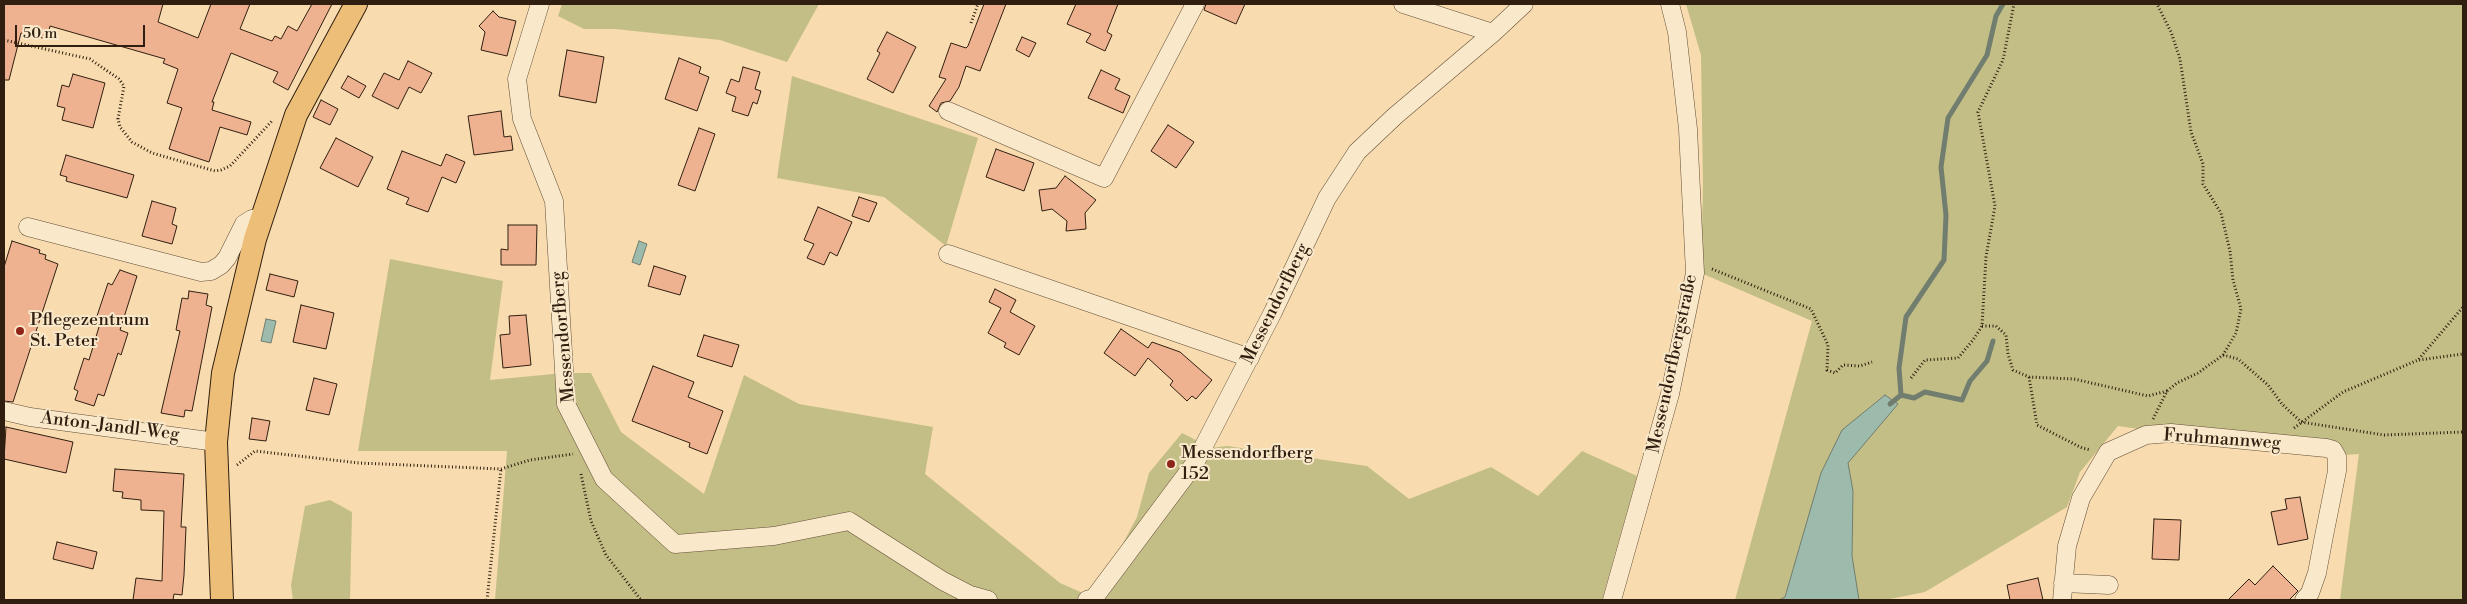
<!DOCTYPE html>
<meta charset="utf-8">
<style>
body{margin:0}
#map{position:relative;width:2467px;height:604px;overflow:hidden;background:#f8dbae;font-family:"Libre Bodoni",serif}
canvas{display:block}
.frame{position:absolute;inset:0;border:5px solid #301f10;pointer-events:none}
.scale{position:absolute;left:15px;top:25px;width:130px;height:22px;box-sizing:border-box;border:2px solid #301f10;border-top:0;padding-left:6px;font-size:15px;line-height:18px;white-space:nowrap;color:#301f10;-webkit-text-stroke:4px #fae8ca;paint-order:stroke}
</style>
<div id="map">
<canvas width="2467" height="604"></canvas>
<div class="frame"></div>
<div class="scale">50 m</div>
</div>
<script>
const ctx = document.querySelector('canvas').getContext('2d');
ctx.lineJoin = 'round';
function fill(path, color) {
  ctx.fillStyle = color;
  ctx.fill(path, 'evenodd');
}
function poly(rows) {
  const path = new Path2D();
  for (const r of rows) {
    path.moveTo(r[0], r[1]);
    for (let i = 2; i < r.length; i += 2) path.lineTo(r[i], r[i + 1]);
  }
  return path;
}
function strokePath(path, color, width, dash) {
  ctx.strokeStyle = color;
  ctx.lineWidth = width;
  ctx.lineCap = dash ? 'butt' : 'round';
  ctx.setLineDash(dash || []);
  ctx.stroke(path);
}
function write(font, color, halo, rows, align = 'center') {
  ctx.font = font + ' "Libre Bodoni",serif';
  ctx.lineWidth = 4;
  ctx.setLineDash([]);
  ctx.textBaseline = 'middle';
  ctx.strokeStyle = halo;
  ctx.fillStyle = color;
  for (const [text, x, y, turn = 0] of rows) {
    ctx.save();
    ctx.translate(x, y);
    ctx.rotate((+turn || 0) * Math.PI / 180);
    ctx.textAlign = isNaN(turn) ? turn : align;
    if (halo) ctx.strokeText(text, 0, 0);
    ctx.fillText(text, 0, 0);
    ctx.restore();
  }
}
fill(poly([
 [562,4,819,4,787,62,720,40,615,29,584,29,558,16],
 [1686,4,2463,4,2463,600,2340,600,2359,454,2328,456,2118,426,2080,472,2067,507,1925,592,1885,600,1735,600,1812,321,1701,273,1703,186,1701,55],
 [792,76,978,138,946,246,884,197,777,178],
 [390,259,503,281,490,380,564,373,591,373,621,432,704,494,744,375,799,404,933,427,925,474,1060,583,1094,598,1137,517,1149,473,1182,433,1211,448,1227,446,1367,466,1409,499,1491,467,1538,496,1582,451,1637,476,1602,600,495,600,507,451,358,451],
 [330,500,352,512,350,600,293,600,291,585,305,506]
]), '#c3be86');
const water = poly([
 [639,241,647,244,640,265,632,262,639,241],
 [266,319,276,321,271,343,261,341,266,319],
 [1885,395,1898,404,1848,463,1853,491,1852,556,1859,600,1779,600,1785,597,1821,473,1842,430,1885,395]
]);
fill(water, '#9dbbad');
strokePath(water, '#717d6e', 1);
strokePath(poly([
 [1901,395,1914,398,1925,392,1962,400,1970,381,1987,361,1993,341],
 [1890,404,1901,395,1899,368,1906,317,1944,260,1946,215,1941,167,1948,118,1987,55,1996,16,2003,4]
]), '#717d6e', 5);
const building = poly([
 [4,4,163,4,158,22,198,38,211,4,250,4,240,29,272,41,275,36,281,39,288,26,297,31,312,4,332,4,288,90,273,82,278,72,231,53,212,102,214,102,212,110,251,122,247,135,220,127,209,162,169,149,182,108,167,103,178,69,163,63,165,59,50,26,47,39,21,33,9,80,4,80,4,4],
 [984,4,1006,4,980,71,966,66,959,87,950,101,941,103,937,112,929,106,946,79,939,77,951,43,966,48,968,46,984,4],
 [1076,4,1118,4,1107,32,1112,35,1105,51,1086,42,1091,34,1067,24,1076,4],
 [1206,4,1245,4,1236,24,1204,10,1206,4],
 [493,11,499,17,516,21,507,56,481,50,485,32,479,26,493,11],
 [887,32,916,47,893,93,867,79,880,53,877,51,887,32],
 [1022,37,1036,43,1029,57,1016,50,1022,37],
 [567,50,604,57,596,103,559,96,567,50],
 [679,58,701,67,699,73,709,77,697,111,665,99,679,58],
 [408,61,432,73,421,93,409,87,398,109,372,96,384,73,399,80,408,61],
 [743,67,760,72,755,89,761,91,757,104,753,102,748,116,732,111,736,97,726,93,731,79,739,82,743,67],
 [1101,70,1120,79,1115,89,1130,96,1123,113,1088,98,1101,70],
 [73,74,105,83,93,128,62,120,65,108,57,106,62,85,69,87,73,74],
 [348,76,366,86,359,98,341,88,348,76],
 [321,100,338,109,330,125,313,117,321,100],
 [501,111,504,137,511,136,513,150,474,155,468,116,501,111],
 [1168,125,1194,142,1176,168,1151,151,1168,125],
 [699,128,715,134,695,191,678,185,699,128],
 [336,138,373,157,358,187,320,168,336,138],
 [996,149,1034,163,1024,191,986,177,996,149],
 [402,151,441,166,446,154,465,162,456,183,442,177,428,212,406,204,409,198,387,189,402,151],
 [66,155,134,175,127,198,66,181,67,177,60,175,66,155],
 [1065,176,1096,200,1085,213,1086,229,1066,231,1067,221,1052,209,1042,211,1039,190,1056,188,1065,176],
 [859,197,877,203,869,222,852,216,859,197],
 [152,201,176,208,172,224,177,226,172,244,142,236,152,201],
 [818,207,852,222,837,256,830,252,824,265,807,258,814,244,804,240,818,207],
 [508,225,537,225,536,265,501,265,501,249,508,250,508,225],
 [12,241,40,250,39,253,46,255,45,259,58,264,13,402,4,401,4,267,12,241],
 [654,266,686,276,680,295,648,286,654,266],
 [120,270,137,276,120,330,128,333,121,355,118,353,104,396,98,394,94,406,75,400,78,391,74,389,84,358,89,360,102,317,97,316,108,283,112,285,120,270],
 [270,274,298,281,294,297,266,290,270,274],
 [995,289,1016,300,1010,312,1035,326,1019,355,1004,347,1006,343,988,333,1001,308,989,302,995,289],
 [189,291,208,294,206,305,212,307,192,411,185,410,184,417,161,413,180,331,176,330,182,298,188,299,189,291],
 [301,305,334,313,326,349,293,342,301,305],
 [526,315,531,365,503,368,500,335,510,334,509,316,526,315],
 [1121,329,1148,348,1152,342,1180,352,1212,380,1196,399,1192,396,1187,401,1170,385,1173,381,1148,358,1135,376,1104,353,1121,329],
 [704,335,739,345,732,367,697,356,704,335],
 [653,366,694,382,688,397,723,411,707,454,689,447,690,443,632,421,653,366],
 [314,378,337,384,329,415,306,410,314,378],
 [252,418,270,421,266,441,249,439,252,418],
 [6,427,73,442,66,473,4,459,6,427],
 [115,469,184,474,181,527,186,527,184,575,182,595,174,594,173,600,133,600,136,578,162,581,164,511,141,510,141,500,122,498,123,492,113,491,115,469],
 [2300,497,2308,539,2278,545,2271,512,2287,509,2285,499,2300,497],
 [2154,519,2181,520,2179,560,2152,559,2154,519],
 [57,542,97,552,93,569,53,559,57,542],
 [2273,566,2298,591,2289,600,2228,600,2249,579,2255,585,2273,566],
 [2038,578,2043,600,2010,600,2007,585,2038,578]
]);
fill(building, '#eeb290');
strokePath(building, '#301f10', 1);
const minor = poly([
 [540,4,517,79,522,119,554,201,566,404,604,479,675,544,774,536,849,521,943,581,970,595,988,600],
 [1403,4,1493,33],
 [948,111,1104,178,1195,4],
 [28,227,201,272,211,271,221,265,227,258,244,224,252,219,262,218],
 [948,254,1250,358],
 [4,411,30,417,216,442],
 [2063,583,2109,585],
 [1087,600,1094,598,1195,463,1273,312,1327,198,1357,152,1395,116,1493,33,1524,4],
 [1612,600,1670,394,1695,273,1688,129,1677,32,1670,4],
 [2062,600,2067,546,2081,498,2108,452,2146,435,2171,433,2326,448,2333,450,2337,457,2337,471,2324,536,2317,573,2310,593,2304,600]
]);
const major = poly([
 [222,600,216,442,223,373,255,239,296,115,356,4]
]);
strokePath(minor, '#624e38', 19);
strokePath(major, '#301f10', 24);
strokePath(poly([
 [971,23,978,4],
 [4,40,90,59,119,79,124,86,118,119,120,127,132,142,152,153,215,171,221,170,230,166,272,121],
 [1712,269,1811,309,1828,345,1827,370,1835,373,1843,365,1860,366,1872,362],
 [1982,326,1996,326,2006,335,2008,354,2013,370,2029,377,2074,379,2148,396,2167,391],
 [2223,355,2238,359,2268,385,2282,404,2301,422,2384,435,2463,432],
 [2419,360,2463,354],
 [2029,377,2037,425,2082,448,2091,450],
 [1911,378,1925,360,1958,358,1973,340,1982,326,1986,257,1995,206,1978,112,2003,60,2014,4],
 [2153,419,2167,391,2177,383,2198,373,2223,355,2236,333,2241,309,2233,280,2230,251,2221,213,2203,184,2203,164,2191,132,2180,59,2171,32,2157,4],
 [2294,428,2343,392,2418,360,2463,307],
 [237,465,255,451,359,463,501,469,530,460,573,454],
 [581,474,591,521,606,555,641,600],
 [487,600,501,469]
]), '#301f10', 3, [1, 2.5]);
strokePath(minor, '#fae8ca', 18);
strokePath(major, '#ecbe77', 22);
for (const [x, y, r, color] of [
 [20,331,5,"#8f2418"],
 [1171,464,5,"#8f2418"]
]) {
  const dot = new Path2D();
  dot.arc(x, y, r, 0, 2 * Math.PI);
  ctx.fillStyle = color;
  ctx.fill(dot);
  strokePath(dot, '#fae8ca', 2);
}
write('18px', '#301f10', '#fae8ca', [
 ["Messendorfberg",1276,304,-64],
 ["Messendorfberg",564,337,-95],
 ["Messendorfbergstraße",1673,364,-78],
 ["Anton-Jandl-Weg",110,427,7],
 ["Fruhmannweg",2222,440,4]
]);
write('18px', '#301f10', '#fae8ca', [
 ["Pflegezentrum",30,321],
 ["St. Peter",30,342],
 ["Messendorfberg",1181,454],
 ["152",1181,475]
], 'left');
</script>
